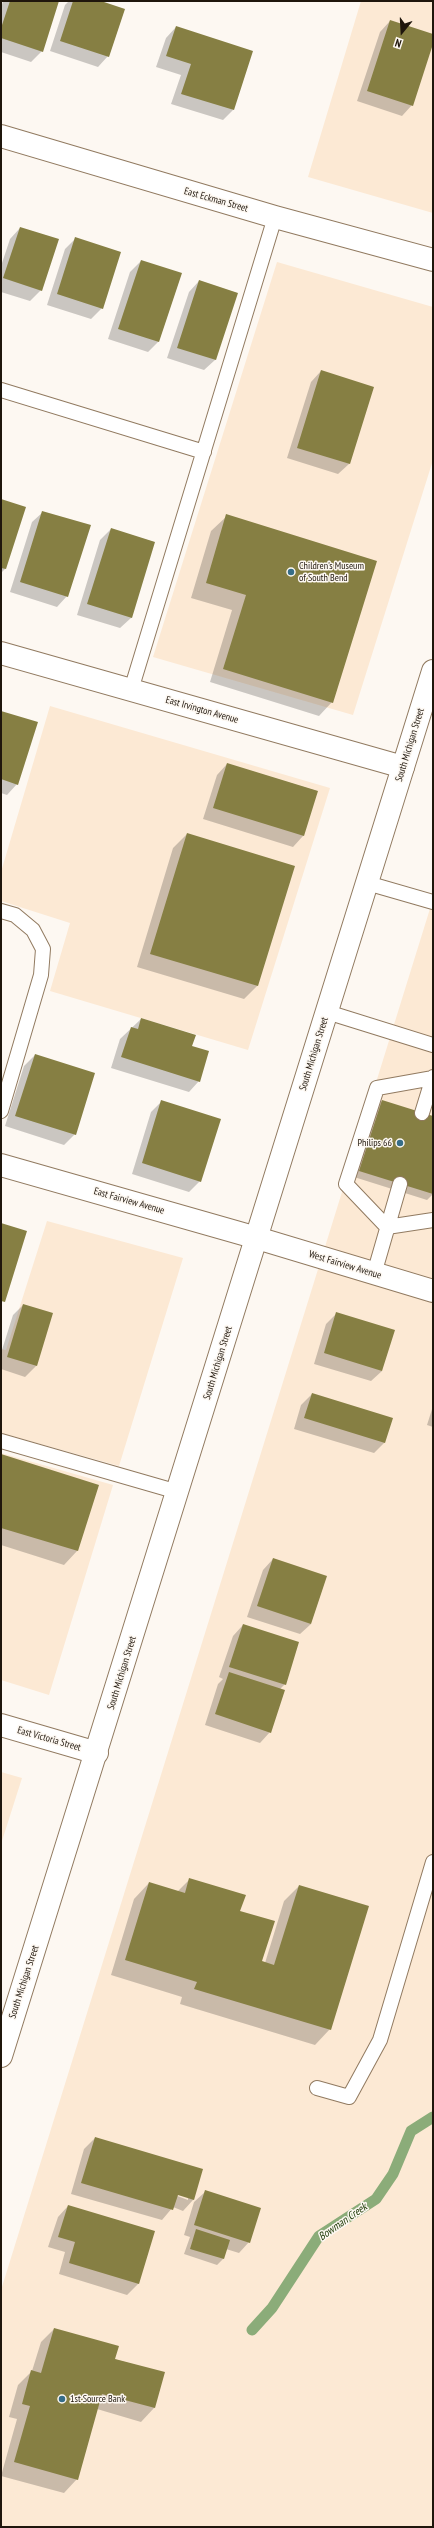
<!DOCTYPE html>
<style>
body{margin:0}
#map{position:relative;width:434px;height:2528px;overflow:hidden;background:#fdf8f2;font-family:"PT Sans Narrow",sans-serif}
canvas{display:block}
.frame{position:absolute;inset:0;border:2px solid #1f160c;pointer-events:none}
.north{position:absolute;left:382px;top:12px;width:40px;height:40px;-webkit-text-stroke:3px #fdf8f2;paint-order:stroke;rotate:198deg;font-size:11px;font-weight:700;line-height:16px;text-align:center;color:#1f160c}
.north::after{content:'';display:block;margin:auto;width:14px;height:18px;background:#1f160c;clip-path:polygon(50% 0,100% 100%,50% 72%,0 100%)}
</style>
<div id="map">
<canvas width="434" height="2528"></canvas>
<div class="frame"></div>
<div class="north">N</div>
</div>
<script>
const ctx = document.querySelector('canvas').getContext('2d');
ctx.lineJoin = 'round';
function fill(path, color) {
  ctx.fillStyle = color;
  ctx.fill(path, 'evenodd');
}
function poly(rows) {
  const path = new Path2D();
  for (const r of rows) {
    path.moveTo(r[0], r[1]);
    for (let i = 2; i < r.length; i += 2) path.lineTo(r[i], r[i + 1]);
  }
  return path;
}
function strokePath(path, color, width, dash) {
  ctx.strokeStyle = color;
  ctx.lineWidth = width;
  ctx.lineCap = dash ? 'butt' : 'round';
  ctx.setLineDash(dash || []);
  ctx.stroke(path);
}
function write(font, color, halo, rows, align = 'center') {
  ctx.font = font + ' "PT Sans Narrow",sans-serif';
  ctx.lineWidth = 3;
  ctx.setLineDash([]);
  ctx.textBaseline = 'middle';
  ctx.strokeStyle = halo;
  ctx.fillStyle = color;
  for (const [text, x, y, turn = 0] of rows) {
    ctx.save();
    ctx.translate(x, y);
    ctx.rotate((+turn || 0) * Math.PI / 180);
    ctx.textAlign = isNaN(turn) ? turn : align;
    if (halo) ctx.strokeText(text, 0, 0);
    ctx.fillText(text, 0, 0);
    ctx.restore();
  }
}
fill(poly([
 [361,1,433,1,433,213,308,177],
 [277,262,433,307,433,460,353,715,153,657],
 [50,706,330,788,248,1050,50,991,70,923,1,901,1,872],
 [433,899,433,2527,1,2527,1,2290],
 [47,1221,183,1258,119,1466,1,1433,1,1349,6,1350],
 [1,1453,113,1485,49,1695,1,1680],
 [1,1772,22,1778,1,1844]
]), '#fce9d4');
fill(poly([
 [3,1,58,1,42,51,31,62,1,52,1,8],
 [69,1,97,1,108,56,98,67,50,51,65,5],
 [390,21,433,35,412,105,402,116,357,101,380,32],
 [176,27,233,110,223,120,171,104,181,75,156,67,166,38],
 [20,228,41,290,30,301,1,292,1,266,10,239],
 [76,238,102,308,91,319,47,305,65,249],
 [141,261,158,342,148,352,108,339,130,272],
 [199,281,236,293,215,360,204,370,167,358,189,292],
 [321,371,349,464,338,474,287,458,311,382],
 [1,500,24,508,5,569,1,573],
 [43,512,67,596,57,607,10,592,32,522],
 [227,516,332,702,319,716,210,682,232,610,191,598,211,531],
 [111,529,154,542,131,618,120,628,77,615,100,540],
 [1,712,17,784,7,795,1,793],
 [227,764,317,791,303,836,293,847,203,819,217,775],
 [187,834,258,985,244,999,137,967,173,848],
 [141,1019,191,1047,199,1081,189,1092,111,1068,120,1039],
 [35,1055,75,1134,64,1145,5,1126,24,1066],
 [162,1101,200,1181,189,1192,132,1174,151,1112],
 [382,1101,433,1117,433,1194,427,1200,354,1177,376,1106],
 [23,1305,52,1314,36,1366,25,1377,1,1369,1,1353,13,1315],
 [337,1313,382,1371,371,1381,314,1364,326,1324],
 [312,1394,385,1442,374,1453,294,1429,301,1405],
 [433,1406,433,1427,427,1425],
 [1,1455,98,1486,77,1551,64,1565,1,1545],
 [273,1559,311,1624,300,1634,247,1617,263,1570],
 [243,1625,285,1684,279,1690,270,1732,260,1743,205,1725,218,1684,223,1679,219,1677,233,1636],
 [190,1879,239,1911,261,1962,265,1963,284,1901,299,1886,330,2029,315,2045,180,2004,182,1997,111,1975,134,1899,149,1883,177,1892],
 [95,2138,202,2170,193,2200,183,2211,173,2207,162,2220,71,2194,84,2149],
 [173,2193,188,2197,188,2200,172,2194],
 [205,2192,249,2242,239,2253,226,2249,223,2259,217,2265,184,2254,190,2237,184,2235,194,2202],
 [68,2206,154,2232,138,2284,127,2295,59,2274,65,2252,48,2247,58,2217],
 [54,2329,114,2359,164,2373,154,2408,141,2422,97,2409,77,2479,64,2493,1,2476,17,2419,9,2417,18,2385,32,2371,41,2342]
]), '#0003');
strokePath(poly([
 [252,2330,272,2308,319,2236,376,2199,393,2174,411,2131,433,2117]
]), '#8bac79', 11);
fill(poly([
 [10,1,59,1,43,52,1,38,1,28],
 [73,1,101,1,125,9,109,57,60,41],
 [390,20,433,34,433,44,413,106,367,91],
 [176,26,253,51,234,110,181,94,191,64,166,56],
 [20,227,59,239,42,291,3,278],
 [75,237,121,252,103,309,57,294],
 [141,260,182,273,159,342,118,329],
 [199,280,238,293,216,360,177,348],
 [321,370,374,387,350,464,297,448],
 [1,499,26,507,6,569,1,568],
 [42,511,91,525,68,597,20,582],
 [226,514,377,561,333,703,223,669,246,595,206,583],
 [111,528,155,542,132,618,87,604],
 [1,711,38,722,18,785,1,779],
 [227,763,318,791,304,836,213,808],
 [187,833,295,866,258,986,150,954],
 [141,1018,196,1035,192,1046,209,1051,200,1082,121,1057,131,1027,138,1029],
 [35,1054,95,1073,76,1135,15,1116],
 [161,1100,221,1119,201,1182,142,1163],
 [382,1100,433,1116,433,1194,359,1171],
 [1,1223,27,1231,5,1302,1,1301],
 [23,1304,53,1313,37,1366,7,1357],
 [336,1312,395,1330,382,1371,324,1353],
 [312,1393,393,1418,385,1443,304,1418],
 [1,1454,99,1485,78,1551,1,1528],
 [273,1558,327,1576,311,1624,257,1606],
 [243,1624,299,1642,286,1685,229,1667],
 [229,1672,285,1690,271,1733,215,1714],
 [189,1878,246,1895,240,1911,275,1921,262,1961,274,1965,299,1885,369,1906,331,2030,194,1989,197,1982,125,1960,149,1882,185,1893],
 [95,2137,203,2169,194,2200,178,2195,173,2210,81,2183],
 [205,2190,261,2208,250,2243,194,2225],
 [68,2205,155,2231,139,2284,69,2263,75,2242,58,2237],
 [196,2229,230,2240,224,2259,190,2249],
 [54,2328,119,2346,115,2359,165,2372,155,2408,102,2394,78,2480,14,2462,30,2406,22,2404,31,2370,41,2373]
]), '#867f43');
const lane = poly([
 [1,390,204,452],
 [131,690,275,217],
 [367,883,433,902],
 [1,911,15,915,33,930,43,949,41,975,1,1111],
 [327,1012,433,1045],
 [433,1078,377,1088,346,1184,387,1227,433,1220],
 [422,1113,433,1077],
 [374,1274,400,1184],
 [1,1441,178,1492],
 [317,2088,349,2097,380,2040,433,1862]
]);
const street = poly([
 [1,136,275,217,433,260],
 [1,653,403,767],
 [1,1165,257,1238,433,1291],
 [1,1725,97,1753]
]);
const primary = poly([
 [1,2056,433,671]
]);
strokePath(lane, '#917a60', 16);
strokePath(street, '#917a60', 24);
strokePath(primary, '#917a60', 24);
strokePath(lane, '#fff', 14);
strokePath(street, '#fff', 22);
strokePath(primary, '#fff', 22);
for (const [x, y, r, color] of [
 [291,572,4,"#366d88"],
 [400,1143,4,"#366d88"],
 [62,2399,4,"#366d88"]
]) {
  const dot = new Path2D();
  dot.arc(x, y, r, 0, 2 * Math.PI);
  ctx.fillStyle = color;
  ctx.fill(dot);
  strokePath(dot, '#fdf8f2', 1.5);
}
write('10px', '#1f160c', '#fdf8f2', [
 ["East Eckman Street",216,200,16],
 ["East Irvington Avenue",202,710,16],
 ["South Michigan Street",410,745,-73],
 ["South Michigan Street",314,1054,-73],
 ["East Fairview Avenue",129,1201,16],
 ["West Fairview Avenue",345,1265,17],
 ["South Michigan Street",218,1363,-73],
 ["South Michigan Street",122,1673,-73],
 ["East Victoria Street",49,1739,16],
 ["South Michigan Street",24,1982,-72]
]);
write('10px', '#1f160c', '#fdf8f2', [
 ["Children's Museum",299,566],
 ["of South Bend",299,578],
 ["Philips 66",392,1143,"right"],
 ["1st Source Bank",70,2399]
], 'left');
write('italic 11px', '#183700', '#fdf8f2', [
 ["Bowman Creek",343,2222,-35]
]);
</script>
